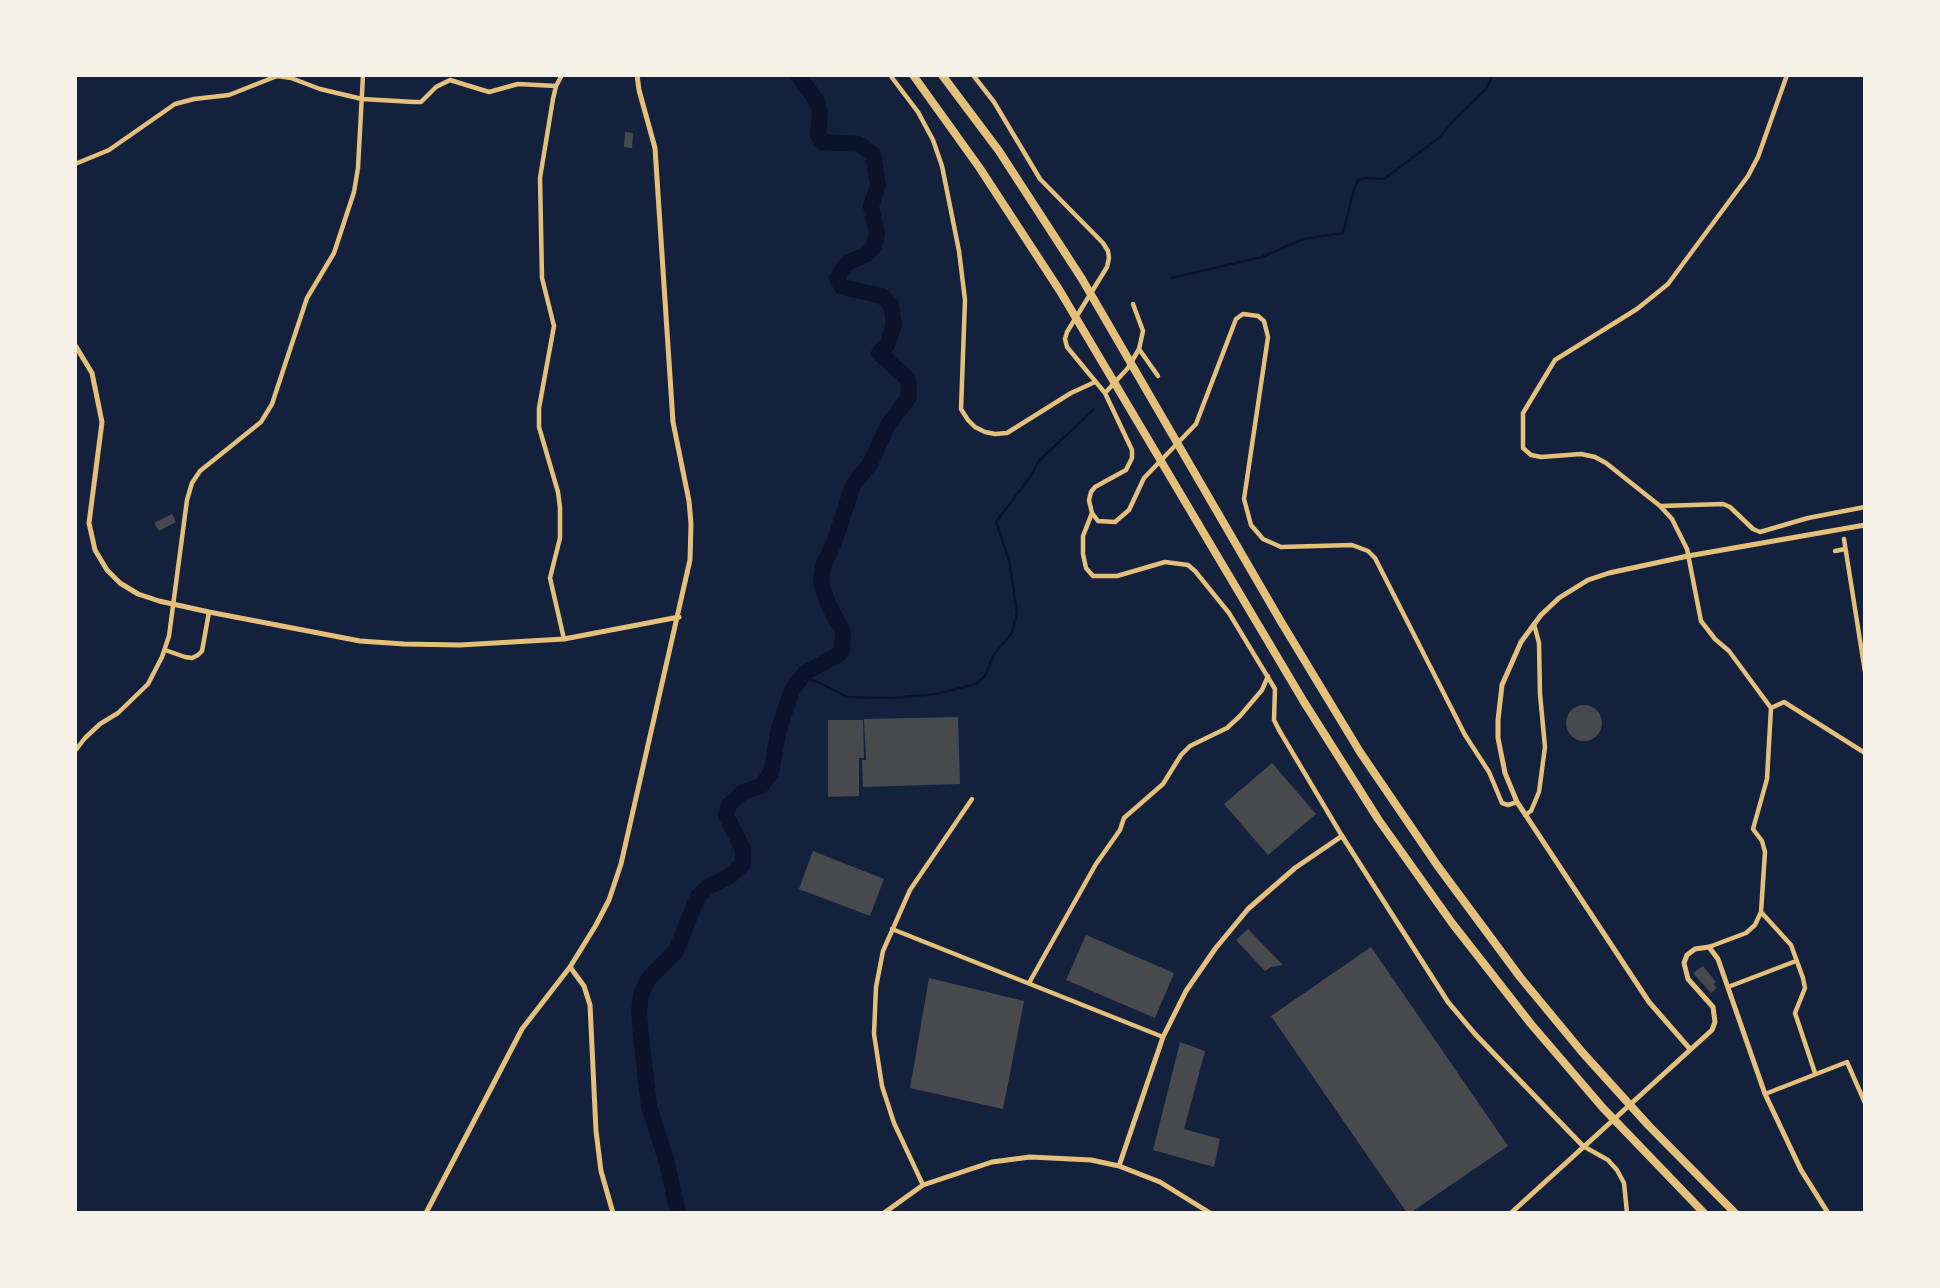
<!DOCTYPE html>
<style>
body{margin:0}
#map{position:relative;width:1940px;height:1288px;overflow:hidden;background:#14213d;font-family:Poppins,sans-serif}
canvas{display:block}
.frame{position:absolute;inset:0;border:77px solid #f6f1e7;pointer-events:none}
</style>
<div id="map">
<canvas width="1940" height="1288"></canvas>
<div class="frame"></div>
</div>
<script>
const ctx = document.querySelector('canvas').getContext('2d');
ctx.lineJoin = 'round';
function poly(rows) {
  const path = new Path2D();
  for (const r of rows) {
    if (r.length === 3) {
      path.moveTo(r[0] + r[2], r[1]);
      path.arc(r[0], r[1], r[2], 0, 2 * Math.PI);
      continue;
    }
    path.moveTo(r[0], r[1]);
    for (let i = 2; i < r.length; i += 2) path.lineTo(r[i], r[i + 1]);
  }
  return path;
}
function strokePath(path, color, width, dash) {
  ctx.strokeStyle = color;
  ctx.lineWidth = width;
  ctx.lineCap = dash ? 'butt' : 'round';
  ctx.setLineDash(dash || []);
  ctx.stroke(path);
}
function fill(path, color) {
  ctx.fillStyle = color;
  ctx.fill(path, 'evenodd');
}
strokePath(poly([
 [1171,278,1262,257,1303,239,1343,233,1354,189,1358,180,1366,178,1384,179,1440,137,1453,121,1486,89,1493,75],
 [801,678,818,682,847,697,892,698,936,694,976,684,985,676,994,654,1012,633,1017,612,1009,560,996,522,1030,477,1039,461,1094,409]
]), '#0b132b', 2.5);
strokePath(poly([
 [678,1213,667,1163,649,1106,641,1036,639,1012,641,994,649,978,676,951,698,896,708,887,730,876,743,864,743,849,726,815,729,805,743,792,761,786,771,773,779,729,792,690,806,672,838,655,842,651,843,632,828,604,821,583,823,566,834,543,853,485,870,464,888,425,909,397,908,379,879,353,887,345,894,324,891,305,882,296,842,287,837,278,847,263,867,254,874,246,877,234,871,206,878,185,873,154,859,144,822,142,818,135,820,113,817,101,798,75]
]), '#0b132b', 16);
fill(poly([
 [625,132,633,133,632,148,624,147],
 [172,514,176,522,159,531,154,523],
 [1584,723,18],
 [958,717,960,784,863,787,862,760,866,760,864,719],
 [828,720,863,720,864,758,859,758,859,796,828,797],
 [1272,763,1316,814,1268,855,1224,804],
 [813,851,884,879,870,916,799,889],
 [1248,929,1283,965,1271,967,1265,971,1236,940],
 [1086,935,1174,973,1155,1018,1066,980],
 [1371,947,1508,1146,1410,1213,1407,1213,1271,1016],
 [1703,966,1716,982,1713,984,1717,988,1711,993,1693,973],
 [929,978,1024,1001,1003,1109,910,1088],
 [1180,1042,1205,1051,1184,1129,1220,1139,1214,1167,1153,1150]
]), '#48494c');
strokePath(poly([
 [562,75,556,86,553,99,540,178,542,278,554,326,539,408,539,427,558,492,560,508,560,538,550,578,564,639],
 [890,75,918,112,933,140,942,166,959,251,965,300,961,409,968,420,975,427,985,432,995,434,1007,433,1071,393,1095,382],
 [973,75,994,102,1040,179,1103,243,1108,251,1109,258,1107,267,1067,332,1065,339,1067,347,1105,393,1132,450,1132,458,1126,470,1095,487,1091,492,1089,500,1092,513,1098,521,1115,522,1129,510,1144,478,1196,424,1236,319,1243,314,1258,316,1264,321,1268,337,1244,499,1251,525,1263,539,1281,547,1352,545,1368,551,1375,558,1465,735,1489,772,1502,803,1508,805,1517,802],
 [75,164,109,150,175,104,194,99,229,95,277,76,291,78,320,89,362,99,414,102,421,102,436,87,450,80,489,92,518,84,556,86],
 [1139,349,1158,376],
 [1105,393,1128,368,1139,349,1143,331,1133,304],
 [1661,506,1723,504,1730,507,1753,529,1760,532,1808,518,1865,507],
 [1092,513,1083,536,1083,554,1086,568,1093,576,1117,576,1165,562,1188,565,1195,571,1229,613,1275,689,1274,720,1279,730,1342,836],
 [1844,539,1865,672],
 [1835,551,1845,549],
 [165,650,185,657,192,658,198,655,202,651,209,612],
 [1771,708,1784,702,1865,753],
 [75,751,85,738,100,724,118,713,148,684,162,657,169,636,187,500,192,483,200,471,261,422,272,404,307,298,334,253,354,192,358,168,363,75],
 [1525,815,1531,811,1539,792,1545,747,1540,694,1539,643,1534,624],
 [1761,912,1791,945,1803,978,1805,988,1795,1013,1815,1073],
 [892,929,1163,1037],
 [1709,947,1746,933,1755,925,1761,912,1765,852,1762,841,1753,829,1767,779,1771,708,1729,651,1715,639,1701,621,1687,549,1672,519,1660,506,1606,463,1595,457,1581,454,1541,457,1531,455,1523,448,1523,413,1555,360,1637,309,1668,284,1748,176,1758,157,1787,75],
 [1029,983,1096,864,1120,830,1124,818,1163,784,1181,755,1190,746,1227,728,1240,716,1262,690,1268,676],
 [1728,987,1796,961],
 [1765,1094,1847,1062,1865,1103],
 [1583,1146,1608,1160,1617,1170,1624,1183,1627,1213],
 [923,1185,894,1123,882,1086,874,1034,876,987,883,951,910,890,972,799]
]), '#e5c07b', 4.5);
strokePath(poly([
 [75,345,92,373,102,422,89,523,95,550,107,570,120,583,138,594,159,601,209,612,360,641,404,644,460,645,564,639,679,617],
 [570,967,584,986,590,1005,596,1131,601,1171,613,1213],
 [1690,1049,1649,1002,1517,802,1505,773,1498,738,1498,720,1502,685,1521,642,1541,615,1559,598,1588,580,1609,573,1688,556,1865,525],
 [1119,1166,1163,1037,1186,991,1215,949,1248,909,1295,868,1342,836,1448,1002,1475,1034,1583,1146],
 [426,1213,522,1029,570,967,596,925,609,900,621,864,690,560,691,524,689,501,673,422,655,148,639,90,637,75],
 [884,1213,923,1185,992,1162,1030,1157,1091,1160,1119,1166,1160,1182,1210,1213],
 [1511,1213,1712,1030,1715,1022,1713,1007,1688,979,1684,963,1687,955,1695,949,1709,947,1718,959,1765,1094,1801,1170,1828,1213]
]), '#e5c07b', 5);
strokePath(poly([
 [913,75,979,167,1060,291,1304,702,1378,819,1452,923,1531,1024,1603,1108,1704,1213],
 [942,75,999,151,1082,279,1280,620,1360,752,1437,865,1520,977,1582,1052,1649,1126,1735,1213]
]), '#e5c07b', 8);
</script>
